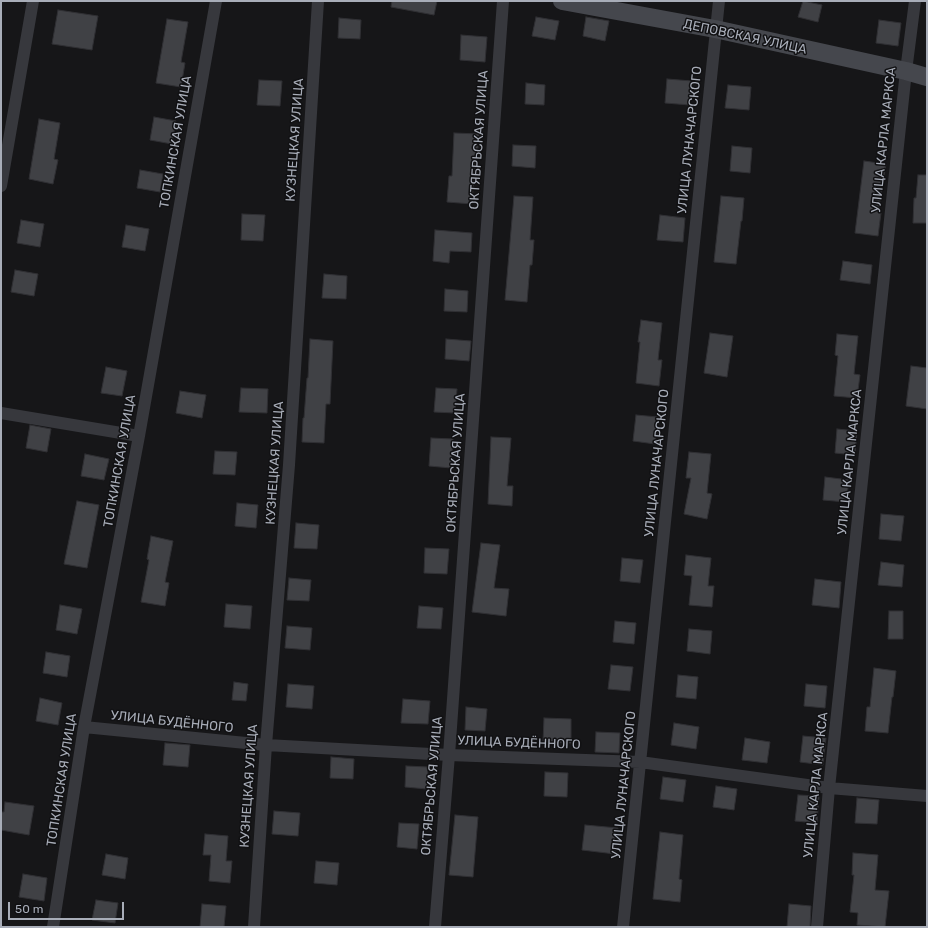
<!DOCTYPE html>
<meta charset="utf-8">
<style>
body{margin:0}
#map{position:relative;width:928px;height:928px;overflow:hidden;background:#161618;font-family:Rubik,sans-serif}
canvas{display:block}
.frame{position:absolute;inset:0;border:2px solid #a8adb8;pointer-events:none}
.scale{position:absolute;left:8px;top:902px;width:116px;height:18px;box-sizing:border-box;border:2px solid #a8adb8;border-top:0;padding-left:5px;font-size:12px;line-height:14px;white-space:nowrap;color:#a8adb8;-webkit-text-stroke:3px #111113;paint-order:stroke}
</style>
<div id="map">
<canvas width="928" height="928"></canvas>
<div class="frame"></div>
<div class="scale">50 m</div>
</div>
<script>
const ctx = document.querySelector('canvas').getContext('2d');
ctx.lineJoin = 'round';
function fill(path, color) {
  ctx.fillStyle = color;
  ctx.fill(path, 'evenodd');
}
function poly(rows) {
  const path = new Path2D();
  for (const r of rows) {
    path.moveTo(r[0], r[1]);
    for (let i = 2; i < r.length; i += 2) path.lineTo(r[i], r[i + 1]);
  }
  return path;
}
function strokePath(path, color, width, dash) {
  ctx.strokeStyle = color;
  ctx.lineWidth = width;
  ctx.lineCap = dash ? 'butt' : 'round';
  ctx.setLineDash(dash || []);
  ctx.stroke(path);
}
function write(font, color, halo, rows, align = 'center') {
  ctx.font = font + ' Rubik,sans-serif';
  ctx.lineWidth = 3;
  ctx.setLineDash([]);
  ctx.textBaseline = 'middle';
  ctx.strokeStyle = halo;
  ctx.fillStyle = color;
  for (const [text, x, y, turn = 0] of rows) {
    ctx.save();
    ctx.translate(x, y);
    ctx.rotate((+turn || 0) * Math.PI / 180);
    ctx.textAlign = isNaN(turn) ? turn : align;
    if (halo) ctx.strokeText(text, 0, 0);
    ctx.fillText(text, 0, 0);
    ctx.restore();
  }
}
const building = poly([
 [392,1,437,1,434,15,391,7,392,1],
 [803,1,822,5,818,22,798,17,803,1],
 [58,10,98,16,92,50,52,44,58,10],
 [536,17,559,21,555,40,532,36,536,17],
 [586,17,609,21,605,41,583,36,586,17],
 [339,18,361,20,360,39,338,38,339,18],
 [167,19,188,22,181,62,185,63,181,87,156,83,167,19],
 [879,20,901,23,898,46,876,43,879,20],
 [461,35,487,37,485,62,460,60,461,35],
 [667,79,692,81,690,105,665,103,667,79],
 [259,80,282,81,280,106,257,105,259,80],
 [526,83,545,85,544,105,525,104,526,83],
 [728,85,751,87,749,110,725,108,728,85],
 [154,117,176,121,172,144,150,140,154,117],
 [39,119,60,123,54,159,58,160,53,184,29,179,39,119],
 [454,133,479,134,477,160,475,160,472,204,447,202,449,176,452,176,454,133],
 [513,145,536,146,535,168,512,166,513,145],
 [732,146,752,148,750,173,730,171,732,146],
 [864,161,886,164,878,213,881,213,878,236,855,233,864,161],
 [140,170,163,174,160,192,137,188,140,170],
 [918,175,927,175,927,223,913,223,914,198,916,198,918,175],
 [514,196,533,197,530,240,534,240,532,265,530,265,527,302,505,300,514,196],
 [721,196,744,198,742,221,741,221,736,264,714,262,721,196],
 [242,214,265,215,263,241,241,240,242,214],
 [660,215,685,218,683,242,657,240,660,215],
 [21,220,44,224,40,247,17,243,21,220],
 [126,225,149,229,145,251,122,247,126,225],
 [435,230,472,233,471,252,450,251,449,263,433,261,435,230],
 [843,261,872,265,870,284,840,280,843,261],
 [15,270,38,274,34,296,11,292,15,270],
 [324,274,347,276,346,299,322,298,324,274],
 [445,289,468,291,467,312,444,311,445,289],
 [641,320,662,323,658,360,662,360,659,386,636,383,640,342,638,342,641,320],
 [710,333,733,336,727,377,704,373,710,333],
 [837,334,858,336,854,374,860,375,857,398,834,396,838,356,835,355,837,334],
 [310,339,333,341,330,404,326,404,324,443,302,442,303,418,304,418,307,378,308,378,310,339],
 [446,339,471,341,469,361,445,359,446,339],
 [911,366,927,368,927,409,906,406,911,366],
 [106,367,127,371,122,396,101,393,106,367],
 [241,388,268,389,267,413,239,412,241,388],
 [436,388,457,389,455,413,434,412,436,388],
 [180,391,206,395,202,418,176,413,180,391],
 [636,415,658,417,655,444,633,441,636,415],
 [30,425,51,429,47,452,26,448,30,425],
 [837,429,857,431,855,455,835,453,837,429],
 [491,437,511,438,507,486,513,486,512,506,488,504,491,437],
 [431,438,453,439,451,468,429,466,431,438],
 [215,451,237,452,235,475,213,474,215,451],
 [689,452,711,454,707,493,712,494,707,519,684,514,691,478,686,478,689,452],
 [85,454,109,459,104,480,81,476,85,454],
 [825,477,849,480,846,502,823,500,825,477],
 [77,501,99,505,87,568,64,564,77,501],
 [237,503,258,505,256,528,235,526,237,503],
 [881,514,904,516,901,541,879,539,881,514],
 [296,523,319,525,317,549,294,548,296,523],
 [151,536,173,541,165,582,169,583,165,606,141,602,149,560,147,559,151,536],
 [481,543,500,545,494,588,509,589,506,616,472,612,481,543],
 [425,548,449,549,447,574,424,573,425,548],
 [686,555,711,558,708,586,714,586,712,607,689,605,692,576,684,575,686,555],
 [622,558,643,560,640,583,620,581,622,558],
 [881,562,904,565,902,587,878,585,881,562],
 [289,578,311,580,309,601,287,600,289,578],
 [815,579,841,582,839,608,812,605,815,579],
 [226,604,252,606,250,629,224,627,226,604],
 [60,605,82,609,77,634,56,630,60,605],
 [419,606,443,608,441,629,417,628,419,606],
 [889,611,903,611,903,639,888,639,889,611],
 [615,621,636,623,634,644,613,642,615,621],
 [287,626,312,628,310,650,285,648,287,626],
 [689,629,712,631,710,654,687,651,689,629],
 [46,652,70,656,67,677,43,673,46,652],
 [611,665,633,667,630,691,608,689,611,665],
 [874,668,896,671,893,697,892,697,888,733,865,731,867,707,870,707,874,668],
 [678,675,698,677,696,699,676,697,678,675],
 [234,682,248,684,246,701,232,700,234,682],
 [288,684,314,686,312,709,286,707,288,684],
 [806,684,827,686,825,708,804,706,806,684],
 [40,698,62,703,58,725,36,721,40,698],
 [403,699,430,701,428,724,401,723,403,699],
 [466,707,487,709,485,731,465,730,466,707],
 [544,718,571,719,571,743,543,742,544,718],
 [674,723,699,727,696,749,671,745,674,723],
 [596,732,620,733,619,753,595,752,596,732],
 [803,736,826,738,823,765,800,762,803,736],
 [745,738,770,742,767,763,742,760,745,738],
 [165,743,190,745,188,767,163,765,165,743],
 [331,757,354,759,353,779,330,778,331,757],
 [406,766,428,767,427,789,405,787,406,766],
 [545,772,568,773,567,797,544,796,545,772],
 [663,777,686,780,683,802,660,799,663,777],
 [716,786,737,789,734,810,713,807,716,786],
 [798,795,819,796,817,823,795,821,798,795],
 [857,798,879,800,877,824,855,823,857,798],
 [5,802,34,806,29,835,1,830,1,812,4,812,5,802],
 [274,811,300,813,298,836,272,834,274,811],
 [455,815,478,817,473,877,449,875,455,815],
 [399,823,419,824,417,849,397,847,399,823],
 [585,825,618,828,615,854,582,850,585,825],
 [660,832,683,835,679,879,682,880,680,902,653,899,660,832],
 [205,834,228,836,226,861,232,861,230,883,209,881,211,855,203,855,205,834],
 [853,853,878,855,875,890,889,891,885,927,857,925,858,913,850,912,854,875,852,875,853,853],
 [106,854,128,858,125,879,102,875,106,854],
 [316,861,339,863,337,885,314,883,316,861],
 [23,874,47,878,44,901,19,897,23,874],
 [96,900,118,903,115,923,92,920,96,900],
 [202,904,226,906,224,927,200,927,202,904],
 [789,904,811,906,810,927,787,927,789,904]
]);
fill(building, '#404145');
strokePath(building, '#303034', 1);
strokePath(poly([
 [1,186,33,1],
 [1,413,139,436],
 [84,727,266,745,449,755,640,762,829,788,927,796],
 [53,927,84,727,139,436,216,1],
 [254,927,266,745,289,465,318,1],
 [435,927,449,755,503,1],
 [623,927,719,1],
 [817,927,829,788,906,71,915,1]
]), '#37383d', 12);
strokePath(poly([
 [562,1,715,29,906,71,927,77]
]), '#45474d', 18);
write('13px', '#a8adb8', '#111113', [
 ["ДЕПОВСКАЯ УЛИЦА",745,37,12],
 ["КУЗНЕЦКАЯ УЛИЦА",295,140,-86],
 ["ОКТЯБРЬСКАЯ УЛИЦА",479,140,-86],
 ["УЛИЦА ЛУНАЧАРСКОГО",690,140,-84],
 ["УЛИЦА КАРЛА МАРКСА",884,140,-84],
 ["ТОПКИНСКАЯ УЛИЦА",176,142,-80],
 ["ТОПКИНСКАЯ УЛИЦА",120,461,-80],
 ["УЛИЦА КАРЛА МАРКСА",850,462,-84],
 ["КУЗНЕЦКАЯ УЛИЦА",275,463,-86],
 ["ОКТЯБРЬСКАЯ УЛИЦА",456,463,-86],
 ["УЛИЦА ЛУНАЧАРСКОГО",657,463,-84],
 ["УЛИЦА БУДЁННОГО",172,722,6],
 ["УЛИЦА БУДЁННОГО",519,743,2],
 ["ТОПКИНСКАЯ УЛИЦА",62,780,-81],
 ["УЛИЦА ЛУНАЧАРСКОГО",624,785,-84],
 ["УЛИЦА КАРЛА МАРКСА",816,785,-84],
 ["КУЗНЕЦКАЯ УЛИЦА",249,786,-86],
 ["ОКТЯБРЬСКАЯ УЛИЦА",432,786,-85]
]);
</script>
